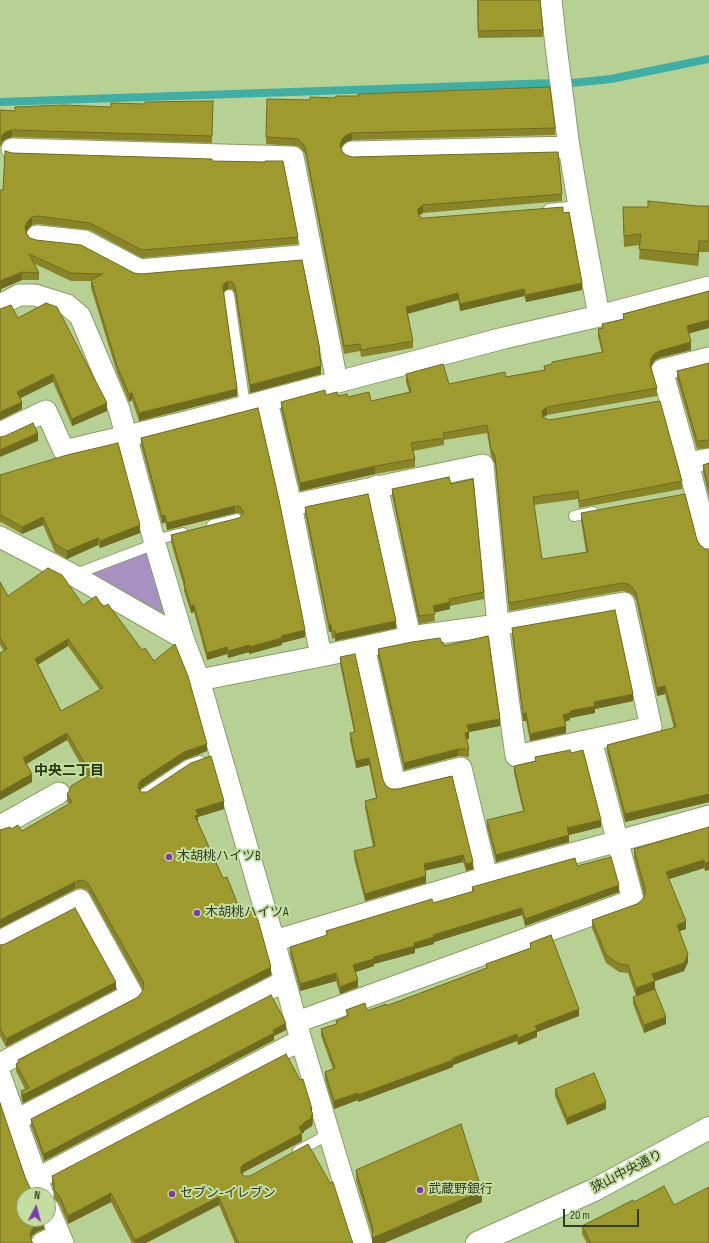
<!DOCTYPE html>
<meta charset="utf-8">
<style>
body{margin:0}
#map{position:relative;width:709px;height:1243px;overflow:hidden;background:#b7d194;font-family:"Sofia Sans Condensed",sans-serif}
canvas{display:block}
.north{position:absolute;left:16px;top:1187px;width:40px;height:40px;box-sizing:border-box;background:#c4dea1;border:1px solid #899d6e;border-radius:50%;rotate:6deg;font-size:11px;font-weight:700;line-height:16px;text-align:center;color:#313b22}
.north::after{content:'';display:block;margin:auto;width:14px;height:18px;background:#7c3aae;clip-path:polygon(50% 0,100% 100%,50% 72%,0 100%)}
.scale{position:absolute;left:563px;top:1209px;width:76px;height:18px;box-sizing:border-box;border:2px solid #313b22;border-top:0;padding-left:5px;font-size:12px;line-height:14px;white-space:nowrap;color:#313b22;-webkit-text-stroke:3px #c4dea1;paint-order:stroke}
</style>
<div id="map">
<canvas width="709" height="1243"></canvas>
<div class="north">N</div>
<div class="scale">20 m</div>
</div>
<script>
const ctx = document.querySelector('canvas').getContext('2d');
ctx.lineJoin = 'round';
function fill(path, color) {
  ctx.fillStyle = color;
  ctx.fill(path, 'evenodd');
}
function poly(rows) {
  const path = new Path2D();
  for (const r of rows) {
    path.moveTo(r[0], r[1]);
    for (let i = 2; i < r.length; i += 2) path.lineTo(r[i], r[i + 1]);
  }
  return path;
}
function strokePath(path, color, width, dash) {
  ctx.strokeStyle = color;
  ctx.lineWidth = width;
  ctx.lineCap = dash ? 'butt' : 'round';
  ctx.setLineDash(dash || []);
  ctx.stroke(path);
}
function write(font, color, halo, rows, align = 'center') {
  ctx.font = font + ' "Sofia Sans Condensed","Noto Sans JP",sans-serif';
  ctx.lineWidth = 4;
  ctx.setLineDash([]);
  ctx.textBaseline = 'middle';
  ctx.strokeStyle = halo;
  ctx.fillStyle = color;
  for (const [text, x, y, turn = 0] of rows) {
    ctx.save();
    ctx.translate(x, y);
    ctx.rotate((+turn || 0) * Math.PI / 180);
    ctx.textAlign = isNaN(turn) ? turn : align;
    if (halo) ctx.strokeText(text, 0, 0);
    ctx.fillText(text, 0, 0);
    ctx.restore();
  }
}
fill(poly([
 [148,550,167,609,159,614,86,575]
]), '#a890c1');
strokePath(poly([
 [572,83,611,79,709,59],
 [0,102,554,83]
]), '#3fafa5', 8);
const service = poly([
 [549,209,579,206],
 [229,295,245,406],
 [574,516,593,512],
 [212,525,237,519],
 [154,540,183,533],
 [73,575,155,544],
 [144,794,188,765,200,761],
 [298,1151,329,1134]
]);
const minor = poly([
 [551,0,556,46,569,147,579,206,599,316],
 [12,149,293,157,337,382],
 [352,152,569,147],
 [37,236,85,241,140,270,311,255],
 [0,305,19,295,35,295,67,305,80,316,119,409,155,544,183,638,199,680,274,941,301,1040,362,1243],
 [709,358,662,370,688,463,709,545],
 [0,433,46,411,64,451,186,422,504,338,599,316,709,287],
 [688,463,709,459],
 [377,486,410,637],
 [291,505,483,465,498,625,516,756,651,727,624,603,498,625,410,637,364,647,395,785,461,768,487,877],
 [0,537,73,575,183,638],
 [321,656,364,647],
 [199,680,321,656,291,505,267,401],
 [0,826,59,793],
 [0,941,80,900,132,994,0,1064],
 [274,941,487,877,709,816],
 [297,1022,633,900,591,740],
 [0,1075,43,1195],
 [16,1120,285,981],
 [36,1179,301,1040],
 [48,1208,63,1243],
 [42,1243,59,1235]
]);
const tertiary = poly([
 [477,1243,594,1190,709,1128]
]);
strokePath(service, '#869e64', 12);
strokePath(minor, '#869e64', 23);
strokePath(tertiary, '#869e64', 24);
strokePath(service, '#fff', 10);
strokePath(minor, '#fff', 21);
strokePath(tertiary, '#fff', 22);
fill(poly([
 [477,0,543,30,543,37,478,38],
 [267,99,555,128,555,135,352,140,346,142,342,146,341,149,342,151,346,155,352,157,562,194,562,201,423,213,419,215,421,218,425,218,563,213,582,290,526,302,524,296,460,311,458,300,408,314,413,341,413,348,361,357,360,351,344,354,305,154,302,150,298,146,266,144],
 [213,101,212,143,12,137,6,139,2,142,1,146,0,146,0,110,15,111,111,107,145,104],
 [12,153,212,161,298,237,298,244,142,258,90,230,38,224,32,225,28,229,26,233,30,238,36,240,134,273,141,274,302,260,320,350,321,374,250,393,235,294,232,289,228,289,223,292,237,396,139,421,132,400,129,402,117,373,91,288,91,281,71,281,35,264,39,273,39,280,22,280,1,289,1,291,0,292,3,190],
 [709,206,709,252,699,252,698,266,639,259,640,245,624,247,623,207,648,207],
 [709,291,709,328,689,333,691,350,659,358,654,361,651,366,657,388,657,396,547,415,543,417,682,481,682,489,579,508,578,499,534,505,542,559,586,552,581,521,581,513,697,540,700,545,705,549,709,549,709,802,625,822,607,752,607,745,674,728,665,694,657,696,636,600,633,595,628,592,622,591,509,611,495,464,491,456,487,433,444,440,444,445,413,451,415,459,415,467,375,474,300,491,281,409,281,402,326,395,348,397,371,401,409,392,406,382,406,374,449,384,506,377,544,370,544,366,602,353,598,337,598,329,602,328,602,324,623,319,623,314],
 [18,318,107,411,72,426,53,382,20,398,22,409,0,420],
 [709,363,709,448,697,449,677,379,677,371],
 [258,408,305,637,282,643,282,645,249,654,249,652,228,658,227,654,207,660,194,612,191,613,184,591,184,587,171,542,171,535,239,518,242,515,239,513,235,513,167,530,165,522,162,524,141,445,141,438],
 [709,463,709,497,703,472,703,465],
 [0,475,140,533,100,548,98,545,67,559,55,552,43,525,22,534,1,522,0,523],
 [451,484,484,592,484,599,450,606,450,609,434,612,435,621,419,624,392,496,392,489],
 [305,507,396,628,335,641,335,638,332,639,331,632,329,632,305,514],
 [0,582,8,596,83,605,207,751,184,760,140,789,140,790,141,792,224,809,198,817,198,822,223,878,242,915,271,975,23,1103,21,1098,21,1091,25,1089,16,1071,16,1064,18,1062,18,1060,138,997,142,992,143,990,90,894,87,890,81,888,75,889,0,928,0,830,11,829,22,831,69,804,67,801,67,794,87,776,67,740,26,764,32,782,0,800,4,651,0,645],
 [68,646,100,690,61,711,38,665],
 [512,628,633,701,595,709,595,713,570,718,570,720,565,722,566,733,530,741,526,721,523,721,512,635],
 [442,643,500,726,469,732,469,739,466,739,469,749,469,757,458,756,404,770,378,656,378,649],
 [340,657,383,780,386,786,391,789,398,789,452,776,473,869,466,871,463,862,425,870,426,883,365,901,354,858,354,851,373,847,365,808,365,801,376,798,369,765,356,768,350,740,350,733,354,732,340,664],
 [571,753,601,827,569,835,569,842,496,862,487,827,487,820,523,811,514,773,514,766,535,761,535,757],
 [709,827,705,871,704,868,669,879,686,929,680,931,688,962,684,971,655,981,655,989,666,1024,644,1033,633,1004,633,997,636,996,628,973,619,972,606,963,592,928,592,920,637,904,642,900,644,896,634,857,634,849],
 [577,866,619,892,525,926,522,915,434,942,434,944,415,949,415,953,374,964,374,966,355,972,358,987,340,994,336,981,300,991,290,954,290,947,326,936,326,931,433,903,472,892,472,887],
 [530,943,579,1016,537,1032,537,1037,518,1045,517,1041,453,1065,453,1067,358,1102,358,1100,334,1109,325,1079,325,1072,333,1069,321,1036,321,1029,336,1024,336,1021,347,1017,346,1010,367,1011,386,1006,486,968,486,964,530,948],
 [0,945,116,989,6,1047,0,1036],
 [286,1030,274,1036,274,1040,44,1161,31,1126,31,1119],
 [555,1089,606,1109,567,1125,555,1096],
 [312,1112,313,1123,312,1126,304,1131,304,1133,302,1133,302,1141,244,1172,242,1174,244,1176,351,1238,353,1243,235,1243,219,1205,146,1243,132,1243,111,1202,68,1224,59,1203,54,1198,54,1191,52,1184,52,1176],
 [356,1170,482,1202,384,1243,372,1243,373,1237,356,1180],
 [634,1202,674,1205,709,1243,587,1243,582,1234,582,1226]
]), '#898428');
fill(poly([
 [12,130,12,137,6,139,2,142,1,146,1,139,2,135,6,132],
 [352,133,352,140,346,142,342,146,340,153,340,146,342,139,346,135],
 [423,205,423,213,418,216,418,209],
 [32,217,32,225,28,229,25,234,25,227,28,221],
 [699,241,699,252,698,266,698,255],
 [22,272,22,280,1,289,1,291,0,292,0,281],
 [228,281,228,289,223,292,223,285],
 [582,283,582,290,526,302,526,295],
 [524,289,524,296,460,311,460,304],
 [458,293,458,300,406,314,406,307],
 [709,320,709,328,687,334,687,326],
 [691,342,691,350,659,358,654,361,651,367,651,359,654,354,659,351],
 [321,366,321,374,250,393,250,385],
 [53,374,53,382,17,400,17,392],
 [237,389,237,396,139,421,139,413],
 [132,393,132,400,129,402,129,394],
 [22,402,22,409,0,420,0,412],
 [107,403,107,411,72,426,72,419],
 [547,407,547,415,542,418,542,411],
 [38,433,38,441,0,457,0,450],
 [375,466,375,474,300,491,300,483],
 [235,506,235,513,167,530,167,523],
 [165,515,165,522,162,524,162,517],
 [43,517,43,525,22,534,22,527],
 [140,525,140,533,100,548,100,541],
 [98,538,98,545,67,559,67,551],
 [450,602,450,609,433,613,433,606],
 [194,605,194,612,191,613,191,606],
 [396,621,396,628,335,641,335,634],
 [329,625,331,625,331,632,329,632],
 [305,630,305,637,282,643,282,645,249,654,249,647,281,636],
 [68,639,68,646,35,666,35,659],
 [249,645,249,652,228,658,228,651],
 [227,647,227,654,207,660,207,653],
 [665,686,665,694,657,696,657,688],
 [633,694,633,701,595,709,595,713,570,718,570,720,563,722,563,715,570,711,594,702],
 [526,713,526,721,523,721,523,714],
 [500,719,500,726,469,732,469,739,465,740,465,733,467,725],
 [566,726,566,733,530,741,530,734],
 [67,733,67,740,23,766,23,758],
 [207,744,207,751,184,760,140,789,138,795,138,787,140,781,184,752],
 [458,749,458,756,404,770,404,763],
 [369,758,369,765,356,768,356,761],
 [32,774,32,782,0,800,0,792],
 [709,794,709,802,625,822,625,814],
 [224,801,224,809,198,817,198,823,195,816,196,810],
 [601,820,601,827,569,835,569,842,496,862,496,855,567,828],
 [463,855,463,862,424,871,424,864],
 [704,860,704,868,666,880,666,872],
 [473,862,473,869,466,871,466,864],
 [709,862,709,870,705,871,705,863],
 [426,876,426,883,365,901,365,894],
 [75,882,75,889,0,928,0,920],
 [619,885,619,892,525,926,525,919],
 [522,908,522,915,434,942,434,944,415,949,415,953,374,964,374,966,353,973,353,965,374,957,433,935],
 [686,921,686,929,677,932,677,925],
 [688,954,688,962,684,971,652,982,652,974],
 [271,967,271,975,23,1103,23,1095],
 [336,973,336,981,300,991,300,984],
 [358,980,358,987,340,994,340,987],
 [655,981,655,989,636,996,636,988],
 [116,982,116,989,6,1047,6,1039],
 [579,1009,579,1016,537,1032,537,1037,518,1045,518,1038,535,1026],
 [666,1017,666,1024,644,1033,644,1025],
 [286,1023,286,1030,274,1036,274,1040,44,1161,44,1154],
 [517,1034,517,1041,453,1065,453,1067,358,1102,358,1095],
 [358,1093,358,1100,334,1109,334,1101],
 [606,1102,606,1109,567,1125,567,1118],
 [310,1109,312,1109,312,1115,313,1114,312,1126,304,1131,304,1133,302,1133,302,1141,244,1172,241,1175,241,1167,244,1164,299,1127,303,1123],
 [482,1191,482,1202,384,1243,372,1243,372,1238],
 [111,1193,111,1202,68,1224,68,1216],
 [219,1197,219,1205,146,1243,135,1243,135,1240],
 [44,1221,44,1229,37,1232,32,1236,30,1242,30,1235,32,1229,37,1225]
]), '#6f6c20');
const building = poly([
 [478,0,540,0,543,30,478,31,478,0],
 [550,87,555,128,352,133,346,135,342,139,340,146,342,151,346,155,352,157,558,152,562,194,423,205,418,209,418,213,421,218,425,218,563,207,563,213,569,212,582,283,526,295,524,289,460,304,458,293,406,307,413,341,361,350,360,344,344,346,305,147,302,143,298,139,266,137,267,99,310,100,310,97,335,98,336,96,358,96,358,94,550,87],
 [213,101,212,136,12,130,6,132,2,135,1,139,0,139,0,110,15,111,15,107,64,105,111,107,111,103,145,104,145,102,213,101],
 [5,151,12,153,212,159,212,161,265,162,265,161,283,161,298,237,142,250,90,223,38,216,32,217,28,221,25,227,26,233,30,238,36,240,81,245,134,273,141,274,302,260,320,350,319,350,321,366,250,385,235,286,232,282,228,281,223,285,223,288,237,389,139,413,132,393,129,394,117,366,91,280,103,274,71,273,29,254,39,273,22,272,0,281,0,190,3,190,5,151],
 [648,201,697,206,709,206,709,241,699,241,698,255,639,249,641,234,624,236,623,207,648,207,648,201],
 [709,291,709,320,687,326,691,342,659,351,654,354,651,359,650,365,657,388,547,407,542,411,543,417,549,420,660,401,682,481,579,501,578,491,533,497,542,559,588,552,581,513,685,494,697,540,700,545,705,549,709,549,709,794,625,814,607,745,676,727,665,686,657,688,636,593,633,588,628,584,622,583,509,603,495,456,491,449,487,425,443,433,444,438,411,443,415,459,375,466,300,483,281,402,325,390,326,395,337,392,338,396,347,394,348,397,369,392,371,401,411,392,406,374,443,364,449,384,505,372,506,377,545,370,544,366,552,364,552,362,603,352,598,329,603,328,602,324,624,319,623,314,709,291],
 [46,303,57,307,107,403,72,419,53,374,17,392,22,402,0,412,0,309,11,305,18,318,46,303],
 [709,363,709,440,697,441,677,371,709,363],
 [258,408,279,500,305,630,281,636,282,638,249,647,249,645,228,651,227,647,207,653,194,605,191,606,184,584,185,583,171,535,239,518,243,514,243,510,239,506,235,506,167,523,165,515,162,517,141,438,258,408],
 [33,423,38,433,0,450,0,437,5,436,33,423],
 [118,443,140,525,100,541,98,538,67,551,55,544,43,517,22,527,1,515,0,515,0,475,67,455,118,443],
 [709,463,709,489,703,465,709,463],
 [449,477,451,484,473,479,484,592,449,599,450,602,433,606,435,614,419,616,392,489,449,477],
 [368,494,396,621,335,634,335,631,332,631,331,625,329,625,305,507,368,494],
 [48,568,62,575,83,605,96,596,103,607,108,604,142,650,145,648,154,661,175,644,188,676,207,744,184,752,140,781,138,787,141,792,147,792,191,763,211,756,224,801,196,810,198,815,195,816,223,878,227,877,242,915,253,910,258,920,271,967,23,1095,21,1091,29,1088,16,1064,19,1062,18,1060,138,997,142,992,144,986,143,981,90,887,87,882,81,880,75,882,0,920,0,830,10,827,11,829,18,825,22,831,72,802,67,794,69,791,71,786,91,774,67,733,23,758,32,774,0,792,0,653,7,649,0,637,0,582,8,596,48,568],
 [68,639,103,688,61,711,35,659,68,639],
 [615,610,633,694,594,702,595,706,570,711,570,713,563,715,566,726,530,734,526,713,523,714,512,628,615,610],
 [488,636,500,719,467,725,469,732,465,733,469,749,458,749,404,763,378,649,412,642,440,638,442,643,443,642,444,646,488,636],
 [355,654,383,780,386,786,391,789,398,789,452,776,473,862,466,864,463,855,424,864,426,876,365,894,354,851,375,846,365,801,377,798,369,758,356,761,350,733,355,732,340,657,355,654],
 [570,750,571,753,583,750,601,820,567,828,569,835,496,855,487,820,524,811,514,766,536,761,535,757,570,750],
 [709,827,709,862,705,863,704,860,666,872,686,921,677,925,688,954,684,963,652,974,655,981,636,988,628,965,619,964,606,955,592,920,637,904,642,900,645,895,645,889,634,849,709,827],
 [611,857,619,885,525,919,522,908,433,935,434,937,414,943,415,946,374,957,374,959,353,965,358,980,340,987,336,973,300,984,290,947,327,935,326,931,432,899,433,903,474,891,472,887,575,858,577,866,611,857],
 [75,908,116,982,6,1039,0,1028,0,945,5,944,75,908],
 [551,935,579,1009,535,1026,537,1030,518,1038,517,1034,453,1058,453,1060,358,1095,358,1093,334,1101,325,1072,335,1068,321,1029,337,1024,336,1021,348,1016,346,1010,365,1003,367,1011,386,1004,386,1006,487,968,486,964,531,948,530,943,551,935],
 [655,989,666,1017,644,1025,633,997,655,989],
 [271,995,286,1023,273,1030,274,1033,44,1154,31,1119,271,995],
 [286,1054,300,1080,303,1079,312,1109,310,1109,313,1114,311,1116,312,1118,303,1123,304,1124,299,1127,302,1133,244,1164,241,1167,241,1173,244,1176,250,1176,308,1144,330,1183,333,1182,351,1238,353,1243,238,1243,219,1197,135,1240,111,1193,68,1216,59,1195,54,1190,54,1183,52,1176,286,1054],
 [594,1073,606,1102,567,1118,555,1089,594,1073],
 [0,1103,25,1177,32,1192,35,1195,24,1195,24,1219,43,1219,44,1221,37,1225,32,1229,30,1235,31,1240,33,1243,0,1243,0,1103],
 [461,1124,482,1191,372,1238,373,1229,356,1170,461,1124],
 [664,1186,674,1205,709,1187,709,1243,591,1243,582,1226,633,1200,634,1202,664,1186]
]);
fill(building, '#9f9a2e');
strokePath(building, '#6f6c20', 1);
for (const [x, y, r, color] of [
 [169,857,4,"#7c3aae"],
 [197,913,4,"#7c3aae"],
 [420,1190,4,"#7c3aae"],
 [172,1194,4,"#7c3aae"]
]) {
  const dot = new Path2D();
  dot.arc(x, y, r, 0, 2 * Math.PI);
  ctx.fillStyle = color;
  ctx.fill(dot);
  strokePath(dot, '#c4dea1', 1.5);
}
write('13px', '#313b22', '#c4dea1', [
 ["木胡桃ハイツB",177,857],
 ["木胡桃ハイツA",205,913],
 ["武蔵野銀行",428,1190],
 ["セブン-イレブン",180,1194]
], 'left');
write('13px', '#313b22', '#c4dea1', [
 ["狭山中央通り",627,1172,-27]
]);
write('bold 14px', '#28380c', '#c4dea1', [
 ["中央二丁目",69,771]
]);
</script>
